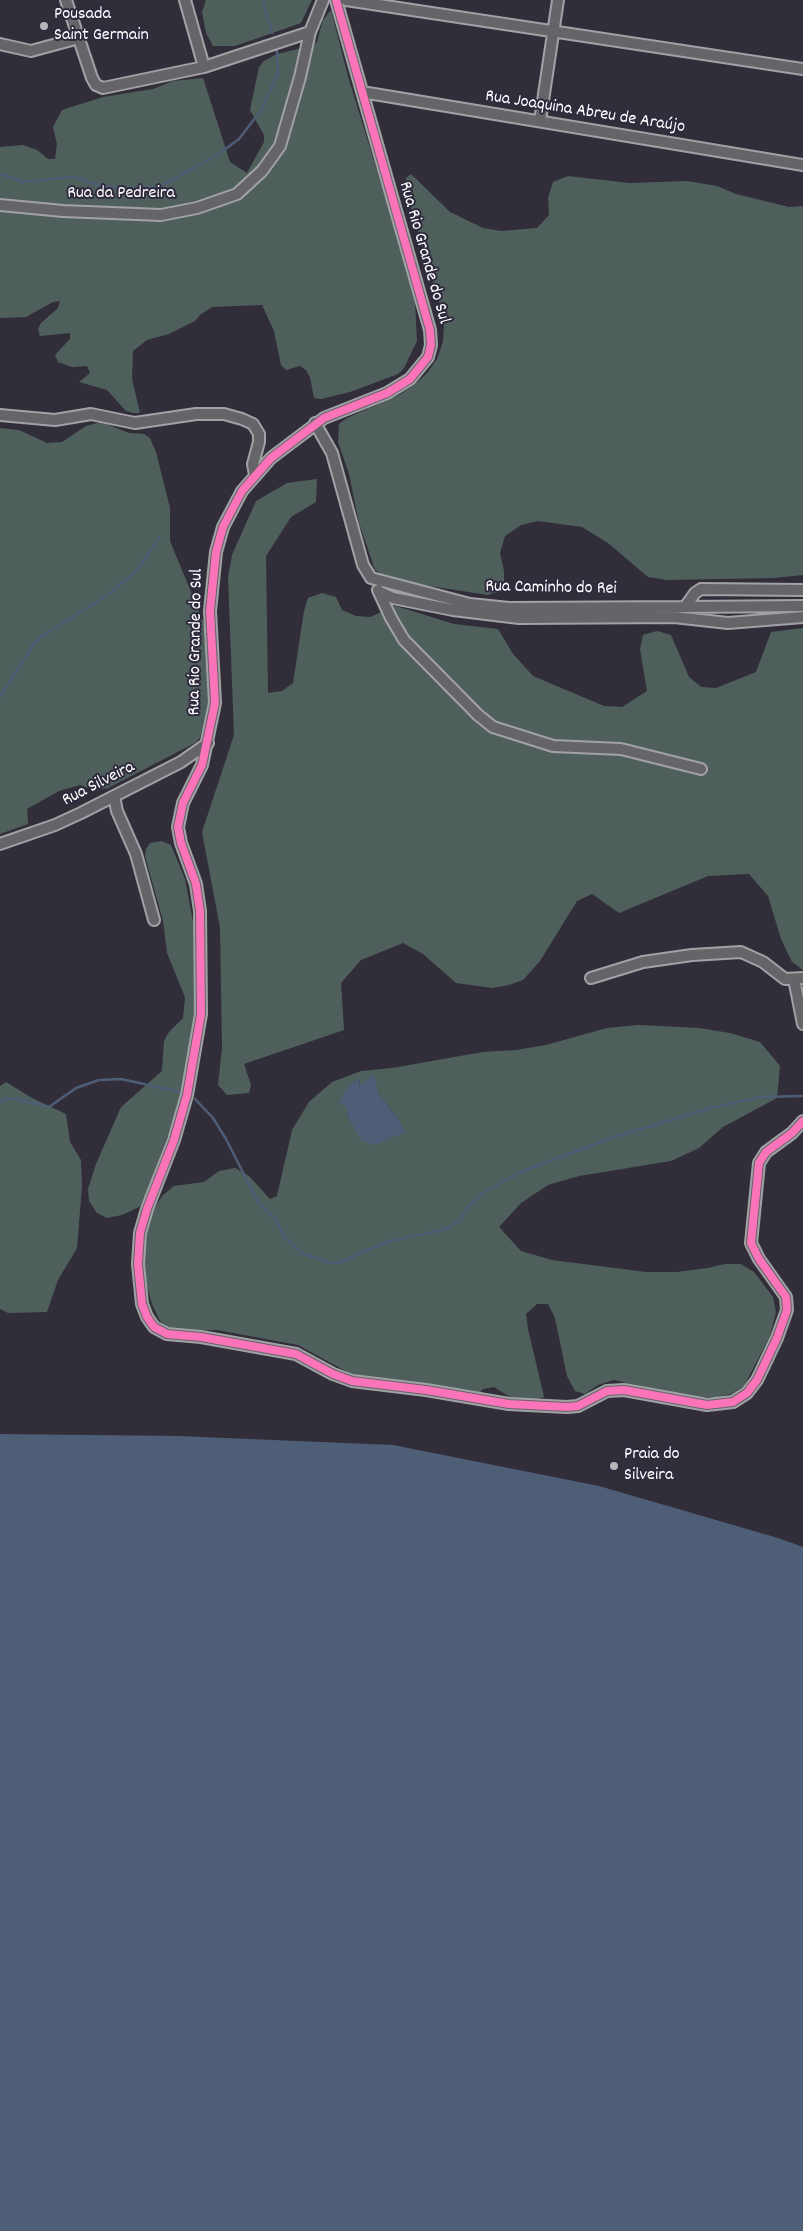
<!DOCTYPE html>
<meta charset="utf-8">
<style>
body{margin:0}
canvas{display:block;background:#312e39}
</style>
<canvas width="803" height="2231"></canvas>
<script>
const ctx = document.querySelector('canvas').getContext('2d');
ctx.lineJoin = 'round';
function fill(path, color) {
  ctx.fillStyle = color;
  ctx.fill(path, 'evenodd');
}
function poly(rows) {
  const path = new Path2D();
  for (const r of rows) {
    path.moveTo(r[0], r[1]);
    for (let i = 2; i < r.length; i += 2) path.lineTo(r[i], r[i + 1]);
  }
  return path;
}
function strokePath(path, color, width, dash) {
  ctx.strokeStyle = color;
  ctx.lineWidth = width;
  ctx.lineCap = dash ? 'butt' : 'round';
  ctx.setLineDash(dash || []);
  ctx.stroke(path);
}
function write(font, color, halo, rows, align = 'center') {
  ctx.font = font + ' Dekko,sans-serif';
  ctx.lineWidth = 4;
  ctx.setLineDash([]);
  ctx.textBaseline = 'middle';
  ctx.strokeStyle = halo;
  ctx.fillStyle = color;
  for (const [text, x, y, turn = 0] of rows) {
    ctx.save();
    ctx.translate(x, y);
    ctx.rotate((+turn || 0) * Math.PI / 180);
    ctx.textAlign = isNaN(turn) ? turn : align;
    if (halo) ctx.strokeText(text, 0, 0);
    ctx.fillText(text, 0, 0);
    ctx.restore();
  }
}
fill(poly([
 [206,0,312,0,301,23,235,46,213,46,206,33,202,12],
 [331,10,349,80,395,229,415,302,417,341,404,368,398,374,350,392,321,399,314,398,310,377,306,370,300,366,286,370,281,365,274,331,262,305,212,307,200,315,195,321,169,334,147,340,133,351,132,379,140,413,133,413,126,411,107,390,79,382,90,373,87,366,72,367,58,362,55,355,70,339,70,333,40,336,38,329,41,323,58,308,60,301,53,302,26,317,0,318,0,147,23,145,37,150,48,159,55,159,57,144,53,127,62,110,103,97,153,89,173,81,203,78,230,162,247,173,264,142,264,135,250,110,259,67,264,61,277,54,311,46,317,42,323,20],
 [411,174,450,212,483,228,501,231,537,228,549,215,548,198,553,182,568,176,629,183,687,181,717,186,736,194,789,207,803,206,803,575,774,578,667,580,648,577,608,543,582,527,538,521,521,525,505,536,500,553,504,571,504,590,488,595,390,580,375,570,359,523,349,474,338,442,339,424,347,418,399,395,414,385,427,373,437,359,443,342,444,325,441,308,407,195,406,178],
 [101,422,129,433,144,434,150,438,156,452,170,508,170,541,205,626,211,694,200,738,195,743,108,788,94,790,80,785,59,791,27,809,28,824,0,834,0,428,19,430,47,443,62,442,86,426],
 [317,479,316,502,291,517,266,556,268,693,282,691,293,683,304,611,308,598,322,593,336,597,342,610,356,616,370,617,396,606,454,624,498,629,513,654,533,676,604,706,622,707,647,691,640,649,643,635,657,631,671,635,689,677,701,687,716,688,756,672,771,632,803,628,803,970,792,962,781,939,768,896,749,874,708,876,619,913,592,894,577,901,540,961,523,980,509,985,492,988,456,983,423,954,403,943,361,960,341,983,344,1030,244,1064,251,1085,249,1093,227,1095,218,1085,222,1048,220,928,202,832,234,735,228,577,232,555,256,501,287,483],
 [161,841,171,845,185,879,194,927,194,1018,181,1098,144,1201,139,1207,122,1215,107,1218,97,1213,89,1201,88,1189,96,1164,121,1107,162,1071,164,1041,169,1032,183,1018,185,997,167,953,163,921,145,856,146,849,150,843],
 [638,1025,699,1028,730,1033,760,1042,780,1066,777,1098,723,1127,699,1148,671,1161,579,1176,548,1185,521,1203,499,1227,521,1251,552,1260,646,1272,677,1272,708,1268,725,1264,741,1264,754,1272,773,1297,776,1312,770,1336,744,1386,731,1394,717,1397,701,1397,657,1390,614,1380,598,1385,585,1394,575,1391,567,1376,555,1318,548,1304,537,1304,526,1314,528,1329,544,1397,529,1401,510,1397,494,1387,483,1389,478,1394,351,1374,298,1345,217,1330,172,1330,160,1321,152,1304,145,1279,143,1243,153,1211,162,1196,174,1186,204,1182,219,1171,235,1168,249,1176,270,1199,277,1196,292,1130,309,1102,332,1082,361,1071,392,1068,483,1052,516,1050,546,1045,607,1028],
 [360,1079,359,1086,378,1093,399,1120,348,1118,347,1106],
 [6,1082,32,1098,66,1114,70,1142,81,1160,82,1186,77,1248,58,1280,47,1312,8,1313,0,1309,0,1086]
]), '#4f605c');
fill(poly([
 [374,1074,378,1093,399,1120,405,1132,375,1145,361,1140,348,1117,346,1107,339,1102,349,1085,360,1078,359,1086],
 [0,1434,178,1436,393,1445,599,1486,778,1538,803,1547,803,2231,0,2231]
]), '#4e5e76');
strokePath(poly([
 [263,0,272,33],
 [0,174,23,182,72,177,103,186,128,188,155,187,169,182,220,153,239,139,262,109,278,73,277,51],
 [0,697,35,642,44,635,109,594,138,569,160,537],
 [195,1099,213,1118,226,1139,258,1202,276,1220,284,1236,303,1254,332,1263,341,1262,367,1250,391,1241,446,1229,460,1220,467,1208,484,1192,523,1171,614,1137,711,1108,760,1097,802,1096],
 [0,1103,3,1100,14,1098,49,1107,76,1088,99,1080,121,1079,181,1092]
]), '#4e5e76', 2.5);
const minor = poly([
 [66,0,92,78,96,85,103,88,204,67,310,32],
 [185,0,204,67],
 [336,0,430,330,431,345,428,357,410,379,387,393,324,418,271,458,242,491,223,527,216,552,210,611,215,703,202,765,183,803,178,827,181,843,196,884,200,911,201,1014,187,1095,174,1140,147,1209,140,1233,138,1264,142,1304,147,1317,154,1327,167,1334,201,1337,296,1354,333,1374,352,1381,426,1390,509,1404,567,1407,578,1406,607,1391,624,1390,707,1405,733,1402,747,1393,757,1380,777,1338,787,1310,786,1297,759,1259,751,1243,759,1163,766,1152,792,1133,803,1121],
 [346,0,803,69],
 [0,44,31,51,79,38],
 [362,92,803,165],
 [540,121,558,0],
 [0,205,63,211,161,215,197,208,237,194,262,171,280,146,300,77,310,32,323,0],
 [0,415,55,420,91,414,135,423,196,414,224,414,242,419,253,424,259,434,259,442,253,464,255,475],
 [315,423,332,453,363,565,371,578,470,604,509,608,685,607,695,593,701,589,803,590],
 [378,590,391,618,404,640,478,715,493,727,553,746,621,749,701,769],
 [380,592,393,598,453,610,519,618,674,617,728,623,803,617],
 [685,607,803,606],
 [114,796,117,811,136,854,154,920],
 [0,844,55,825,81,813,181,762,208,743],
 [591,978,643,962,692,955,741,952,763,962,785,979,803,978],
 [794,979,803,1024]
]);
strokePath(minor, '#a2a1a6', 14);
strokePath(minor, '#656469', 10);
strokePath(poly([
 [336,0,430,330,431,345,428,357,410,379,387,393,324,418,271,458,242,491,223,527,216,552,210,611,215,703,202,765,183,803,178,827,181,843,196,884,200,911,201,1014,187,1095,174,1140,147,1209,140,1233,138,1264,142,1304,147,1317,154,1327,167,1334,201,1337,296,1354,333,1374,352,1381,426,1390,509,1404,567,1407,578,1406,607,1391,624,1390,707,1405,733,1402,747,1393,757,1380,777,1338,787,1310,786,1297,759,1259,751,1243,759,1163,766,1152,792,1133,803,1121]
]), '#fb73b8', 8);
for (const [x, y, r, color] of [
 [44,26,5,"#b7b6ba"],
 [614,1466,5,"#b7b6ba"]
]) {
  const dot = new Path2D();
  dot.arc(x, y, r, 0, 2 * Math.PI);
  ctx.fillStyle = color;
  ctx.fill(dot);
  strokePath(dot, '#2f2a3d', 2);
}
write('18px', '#fff', '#2f2a3d', [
 ["Pousada",54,16],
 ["Saint Germain",54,37],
 ["Praia do",624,1456],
 ["Silveira",624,1477]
], 'left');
write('18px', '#fff', '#2f2a3d', [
 ["Rua Joaquina Abreu de Araújo",585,113,9],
 ["Rua da Pedreira",121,195],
 ["Rua Rio Grande do Sul",423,253,74],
 ["Rua Caminho do Rei",551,589,1],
 ["Rua Rio Grande do Sul",197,642,-89],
 ["Rua Silveira",99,785,-27]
]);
</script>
